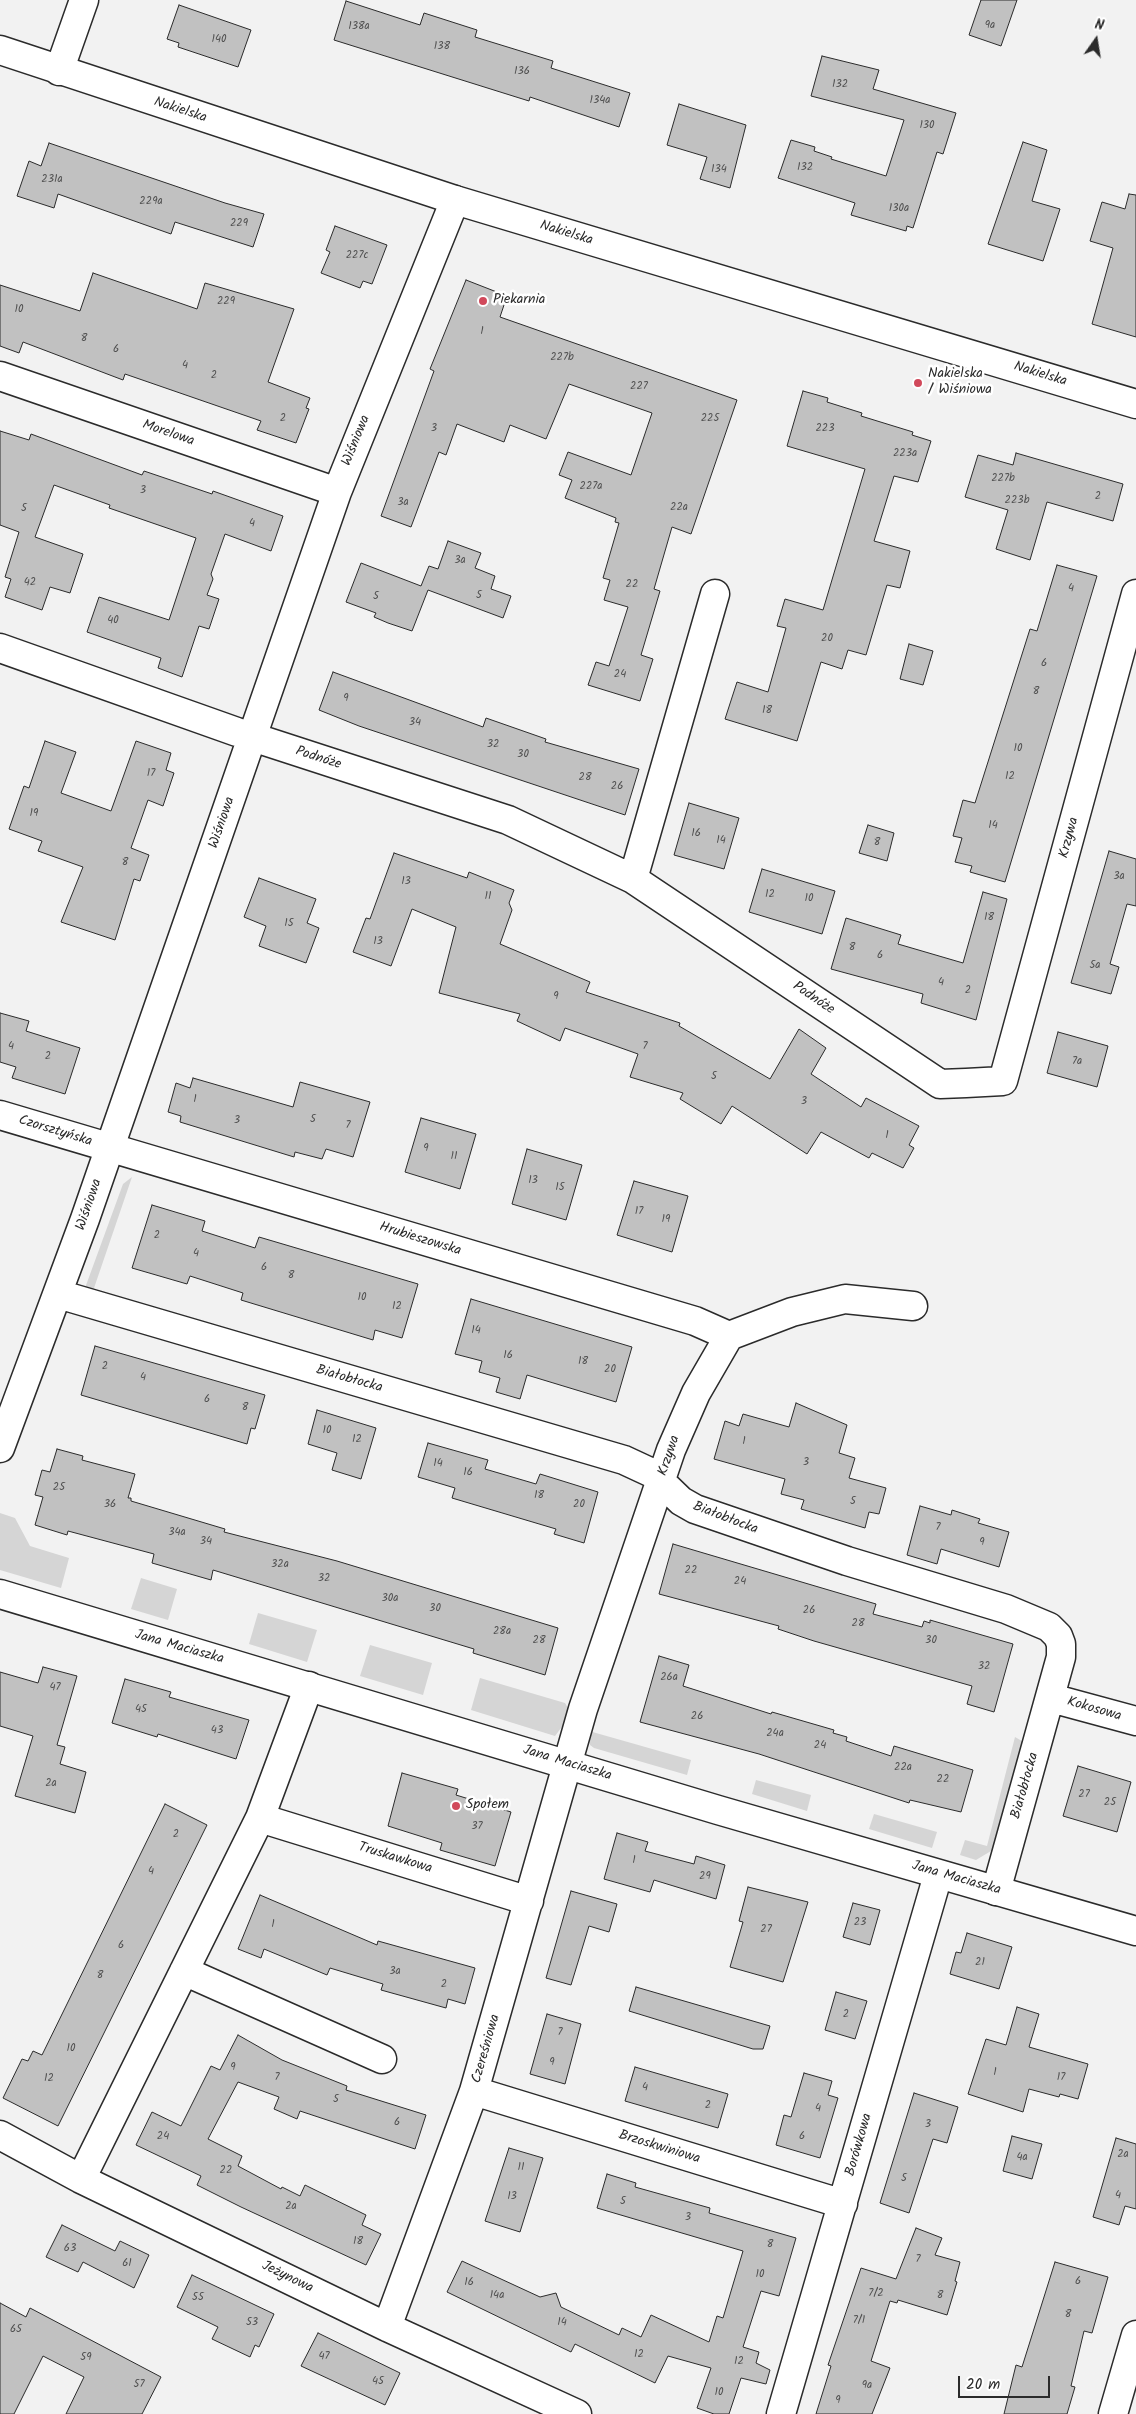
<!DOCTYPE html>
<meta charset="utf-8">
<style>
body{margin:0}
#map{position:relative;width:1136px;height:2414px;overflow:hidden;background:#f2f2f2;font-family:Kalam,sans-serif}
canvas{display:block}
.north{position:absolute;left:1071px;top:15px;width:50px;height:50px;-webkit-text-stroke:4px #fff;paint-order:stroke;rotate:13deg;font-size:14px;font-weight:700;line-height:20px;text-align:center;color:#2b2b2b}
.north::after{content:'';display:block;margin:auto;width:18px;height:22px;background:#2b2b2b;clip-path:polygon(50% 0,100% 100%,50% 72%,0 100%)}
.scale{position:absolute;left:958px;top:2376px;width:92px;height:22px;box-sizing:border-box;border:2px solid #2b2b2b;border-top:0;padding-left:6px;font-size:15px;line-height:18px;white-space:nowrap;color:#2b2b2b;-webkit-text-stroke:4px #fff;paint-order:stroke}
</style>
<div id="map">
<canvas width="1136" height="2414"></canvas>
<div class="north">N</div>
<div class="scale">20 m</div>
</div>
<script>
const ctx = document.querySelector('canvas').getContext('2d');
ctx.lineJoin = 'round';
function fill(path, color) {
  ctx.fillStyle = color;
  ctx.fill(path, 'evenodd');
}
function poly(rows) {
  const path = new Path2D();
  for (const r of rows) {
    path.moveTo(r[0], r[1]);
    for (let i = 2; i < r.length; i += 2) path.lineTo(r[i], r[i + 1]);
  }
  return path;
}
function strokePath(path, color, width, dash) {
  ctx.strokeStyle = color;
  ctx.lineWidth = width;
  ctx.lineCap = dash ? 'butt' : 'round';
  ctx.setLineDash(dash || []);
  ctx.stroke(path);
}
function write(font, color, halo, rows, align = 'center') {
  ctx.font = font + ' Kalam,sans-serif';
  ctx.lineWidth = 5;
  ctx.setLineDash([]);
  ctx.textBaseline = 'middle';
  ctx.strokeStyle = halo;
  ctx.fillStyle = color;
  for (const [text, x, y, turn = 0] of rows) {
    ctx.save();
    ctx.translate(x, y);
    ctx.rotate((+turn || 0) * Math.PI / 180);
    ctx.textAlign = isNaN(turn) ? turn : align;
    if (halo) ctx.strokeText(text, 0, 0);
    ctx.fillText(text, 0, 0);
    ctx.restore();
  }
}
fill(poly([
 [132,1177,93,1291,85,1288,123,1184],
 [0,1513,15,1518,30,1546,69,1558,61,1588,0,1570],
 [141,1578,177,1589,168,1620,131,1609],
 [258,1613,317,1630,307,1662,249,1644],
 [370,1645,432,1663,423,1695,360,1676],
 [480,1678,565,1703,568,1708,564,1724,555,1736,471,1710],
 [589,1731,691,1760,687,1775,594,1748,590,1745],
 [1015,1737,1027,1744,996,1848,976,1860,960,1855,965,1840,987,1846],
 [756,1780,811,1795,807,1811,752,1794],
 [874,1814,937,1832,932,1848,869,1829]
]), '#d5d5d5');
const building = poly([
 [981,0,1017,0,1001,46,969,35,981,0],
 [346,1,420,25,424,13,477,30,475,37,553,61,551,68,630,93,619,127,530,97,529,101,334,40,346,1],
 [179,5,251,30,238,67,178,47,179,43,167,39,179,5],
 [822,56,879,70,873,89,956,113,943,154,937,152,913,228,907,226,906,231,851,215,855,203,778,178,791,140,815,147,814,151,832,157,831,159,886,176,904,120,811,96,822,56],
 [679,104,746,125,730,188,700,179,707,157,667,145,679,104],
 [1023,142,1047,150,1032,201,1060,209,1043,261,988,244,1023,142],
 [49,143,225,203,264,214,253,247,175,222,171,234,58,194,54,208,17,196,29,161,41,166,49,143],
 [1129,194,1136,195,1136,337,1092,324,1113,248,1090,241,1102,202,1125,209,1129,194],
 [335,226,387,245,372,284,363,281,360,288,321,273,330,252,326,250,335,226],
 [93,273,197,309,205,283,294,309,268,382,310,398,306,408,309,409,296,443,257,430,261,421,125,374,123,380,23,342,19,353,0,346,0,285,80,311,93,273],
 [466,280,507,296,500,317,737,400,691,534,672,527,654,589,660,591,641,655,653,659,640,701,588,685,596,662,609,666,628,607,604,600,610,580,603,578,619,523,615,522,616,518,565,498,572,480,559,475,568,452,631,475,652,413,569,384,546,439,510,425,504,442,457,424,446,455,439,452,411,527,381,516,434,371,430,369,466,280],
 [803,391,828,398,827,402,862,413,861,416,913,432,912,435,931,441,918,482,894,476,874,541,910,551,900,588,887,585,866,655,848,650,842,669,821,662,797,741,725,719,737,682,768,692,786,628,777,626,785,599,823,610,865,469,787,446,803,391],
 [0,431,29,440,31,434,142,475,144,471,212,494,213,491,283,516,271,551,225,534,211,574,213,579,207,595,219,599,209,629,199,626,182,677,158,668,161,658,87,632,99,597,169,620,196,538,109,508,110,505,54,485,35,537,83,554,70,593,50,587,42,610,5,597,11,579,5,577,19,532,0,525,0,431],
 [1016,453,1123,484,1113,521,1047,502,1030,560,996,549,1008,510,965,497,978,455,1013,465,1016,453],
 [448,541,481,553,475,568,495,576,491,589,511,596,503,618,428,590,412,631,388,623,374,617,376,613,346,602,361,563,421,586,429,566,438,569,448,541],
 [1057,565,1097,576,1005,882,970,872,972,866,955,862,962,838,953,836,963,800,975,803,1030,629,1037,631,1057,565],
 [909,644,933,651,923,685,900,679,909,644],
 [333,672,483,727,486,718,546,739,545,742,639,769,625,815,359,726,319,710,333,672],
 [45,741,76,752,61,793,111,811,136,741,171,753,166,770,174,773,163,806,148,800,131,848,149,855,140,881,134,879,115,940,61,922,83,867,38,851,42,841,9,829,24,786,29,788,45,741],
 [689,803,739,818,724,869,674,855,689,803],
 [868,825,894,833,887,861,859,853,868,825],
 [1109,851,1136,859,1136,906,1127,904,1110,964,1119,967,1111,994,1071,983,1109,851],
 [394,853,467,878,469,872,514,890,509,903,512,910,500,944,590,982,586,992,680,1023,679,1026,770,1079,799,1029,826,1048,811,1074,861,1107,866,1098,919,1126,909,1145,914,1148,903,1168,872,1153,869,1158,821,1132,807,1154,732,1106,721,1124,680,1099,683,1093,630,1077,638,1054,565,1028,560,1041,517,1021,520,1014,439,993,456,927,412,909,391,966,353,952,366,918,370,919,394,853],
 [762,869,835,891,822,934,749,912,762,869],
 [259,878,316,899,307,923,319,928,306,963,259,946,266,926,244,917,259,878],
 [983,892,1007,899,976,1020,921,1003,923,994,831,969,846,918,901,935,898,944,963,963,983,892],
 [0,1013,29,1021,26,1031,80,1048,65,1094,12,1078,16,1067,0,1062,0,1013],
 [1058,1032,1108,1046,1097,1087,1047,1073,1058,1032],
 [193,1078,293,1107,300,1082,370,1102,353,1157,326,1149,322,1159,295,1152,294,1157,180,1122,181,1116,168,1112,176,1083,190,1088,193,1078],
 [421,1118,476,1134,460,1189,405,1172,421,1118],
 [527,1149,582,1165,566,1220,512,1204,527,1149],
 [634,1181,688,1196,672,1252,617,1235,634,1181],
 [152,1205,205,1221,202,1231,255,1248,259,1237,418,1284,402,1338,375,1330,373,1340,241,1300,243,1293,190,1276,187,1284,132,1268,152,1205],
 [471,1299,632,1347,616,1402,527,1375,520,1399,496,1392,500,1378,479,1372,482,1361,455,1354,471,1299],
 [95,1346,265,1395,255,1429,251,1428,247,1444,81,1395,95,1346],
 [796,1403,847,1425,839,1453,855,1458,849,1478,886,1488,879,1514,869,1512,865,1528,801,1509,804,1500,781,1494,785,1479,714,1459,725,1421,739,1426,743,1414,789,1427,796,1403],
 [317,1410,376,1428,361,1479,332,1470,337,1453,308,1444,317,1410],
 [428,1443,488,1460,485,1469,536,1484,540,1474,598,1492,584,1543,554,1534,556,1529,452,1498,455,1488,418,1477,428,1443],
 [57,1449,83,1456,82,1460,135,1474,128,1498,131,1498,131,1501,225,1529,224,1532,337,1561,558,1628,545,1675,473,1653,474,1649,213,1570,211,1580,152,1563,154,1554,68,1531,67,1535,35,1525,43,1497,35,1495,42,1470,50,1472,57,1449],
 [920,1506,951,1515,952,1510,980,1519,978,1523,1009,1532,999,1567,941,1549,937,1564,907,1555,920,1506],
 [673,1544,876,1604,873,1614,922,1627,924,1621,930,1623,930,1620,1013,1644,994,1712,967,1704,972,1686,814,1641,778,1629,779,1626,659,1594,673,1544],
 [659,1656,689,1665,683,1686,771,1714,772,1712,834,1730,833,1733,847,1737,846,1741,891,1756,894,1746,973,1770,961,1812,910,1800,909,1803,759,1754,640,1722,659,1656],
 [43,1667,77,1676,57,1745,65,1747,60,1764,86,1772,75,1813,15,1796,33,1736,0,1726,0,1672,38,1683,43,1667],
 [125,1679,171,1692,169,1697,249,1720,236,1759,158,1734,157,1737,112,1723,125,1679],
 [1078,1766,1131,1782,1117,1832,1063,1816,1078,1766],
 [402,1773,458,1789,456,1795,511,1812,495,1866,440,1850,442,1843,388,1826,402,1773],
 [165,1804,207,1825,58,2126,3,2098,22,2059,28,2061,33,2051,42,2055,165,1804],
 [617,1833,648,1842,645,1851,694,1864,696,1856,725,1865,716,1899,654,1880,650,1892,604,1879,617,1833],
 [748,1887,808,1902,783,1982,730,1967,743,1922,739,1921,748,1887],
 [571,1891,617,1904,609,1932,589,1926,571,1985,546,1978,571,1891],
 [260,1895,377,1945,378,1941,475,1968,465,2004,448,1999,446,2008,381,1990,383,1984,330,1968,327,1975,264,1949,261,1958,238,1949,260,1895],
 [853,1903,880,1910,870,1945,843,1937,853,1903],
 [967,1933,1012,1947,999,1989,950,1974,956,1952,961,1953,967,1933],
 [636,1987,770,2026,763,2049,753,2049,629,2011,636,1987],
 [836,1992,867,2001,855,2039,825,2030,836,1992],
 [1017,2007,1039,2014,1029,2047,1088,2064,1078,2099,1060,2094,1059,2097,1029,2089,1023,2112,968,2094,986,2039,1006,2045,1017,2007],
 [547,2014,581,2024,565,2084,530,2074,547,2014],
 [238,2035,282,2060,347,2086,346,2090,426,2115,415,2149,300,2111,297,2119,274,2109,279,2097,238,2082,208,2139,242,2156,238,2166,281,2189,282,2187,300,2196,305,2185,366,2215,362,2225,381,2234,366,2265,241,2207,197,2185,201,2176,136,2145,152,2112,181,2126,211,2066,220,2070,238,2035],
 [635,2067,728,2094,718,2128,625,2101,635,2067],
 [804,2073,832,2081,828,2095,838,2098,820,2158,776,2145,784,2115,791,2117,804,2073],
 [914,2093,958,2107,947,2143,933,2139,909,2213,880,2203,914,2093],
 [1012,2136,1042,2144,1032,2179,1003,2171,1012,2136],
 [1116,2138,1136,2144,1136,2209,1125,2206,1119,2225,1093,2217,1116,2138],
 [509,2148,543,2158,520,2232,485,2221,509,2148],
 [607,2174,636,2183,635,2187,710,2208,709,2213,796,2238,779,2296,761,2291,743,2347,759,2352,756,2363,770,2370,766,2384,741,2378,729,2414,714,2414,697,2408,711,2368,668,2356,655,2383,575,2344,571,2352,447,2292,462,2261,540,2297,556,2293,561,2307,619,2335,622,2328,641,2337,651,2315,709,2342,717,2316,723,2318,743,2251,597,2208,607,2174],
 [62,2225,115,2251,120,2241,149,2255,134,2288,83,2262,78,2272,46,2257,62,2225],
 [916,2228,942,2238,935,2255,960,2262,955,2281,957,2282,947,2315,898,2300,897,2303,890,2301,871,2361,890,2368,872,2414,816,2414,831,2366,828,2365,861,2268,896,2279,916,2228],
 [1055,2262,1108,2277,1092,2333,1084,2331,1071,2386,1075,2387,1067,2414,1004,2414,1016,2365,1022,2367,1055,2262],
 [192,2275,274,2314,259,2347,255,2345,250,2357,212,2339,218,2327,177,2307,192,2275],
 [0,2303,26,2317,30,2308,161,2377,142,2414,66,2414,84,2377,43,2356,14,2414,0,2414,0,2303],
 [318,2333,400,2373,385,2405,301,2366,318,2333]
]);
fill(building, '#c1c1c1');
strokePath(building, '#2b2b2b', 1);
const street = poly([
 [59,71,84,0],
 [0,376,337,492],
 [0,648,237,732,508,820,633,879,940,1084,966,1083,1003,1081,1136,594],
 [633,879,715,594],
 [0,1115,695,1321,729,1336],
 [58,1294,624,1460,652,1473,681,1501,695,1509,847,1561,1006,1609,1049,1627,1058,1636,1061,1644,1061,1657,996,1891],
 [0,1448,85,1219,337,492,455,200],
 [1051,1698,1136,1721],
 [260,1818,529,1901],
 [184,1971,382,2059],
 [474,2091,843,2204],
 [0,2135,81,2179,387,2327,577,2414],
 [81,2179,260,1818,309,1686],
 [387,2327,474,2091,583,1709,671,1450,696,1393,729,1336,792,1312,845,1299,913,1306],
 [781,2414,938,1875],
 [1113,2414,1136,2335]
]);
const secondary = poly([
 [0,50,455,200,1136,404],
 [0,1594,718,1810,1136,1931]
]);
strokePath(street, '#2b2b2b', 31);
strokePath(secondary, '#2b2b2b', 31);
strokePath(street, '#fff', 28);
strokePath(secondary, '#fff', 28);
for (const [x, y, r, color] of [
 [483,301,5,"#d1495b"],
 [918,383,5,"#d1495b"],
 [456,1806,5,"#d1495b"]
]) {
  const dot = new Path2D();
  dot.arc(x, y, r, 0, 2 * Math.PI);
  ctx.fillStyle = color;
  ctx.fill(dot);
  strokePath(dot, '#fff', 2);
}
write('11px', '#505050', null, [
 ["9a",990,26],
 ["138a",359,27],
 ["140",219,40],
 ["138",442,47],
 ["136",522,72],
 ["132",840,85],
 ["134a",600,101],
 ["130",927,126],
 ["132",805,168],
 ["134",719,170],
 ["231a",52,180],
 ["229a",151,202],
 ["130a",899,209],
 ["229",239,224],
 ["227c",357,256],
 ["229",226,302],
 ["10",19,310],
 ["1",482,332],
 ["8",84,339],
 ["6",116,350],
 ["227b",562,358],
 ["4",185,366],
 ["2",214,376],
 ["227",639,387],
 ["2",283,419],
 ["225",710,419],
 ["3",434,429],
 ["223",825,429],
 ["223a",905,454],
 ["227b",1003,479],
 ["227a",591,487],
 ["3",143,491],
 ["2",1098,497],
 ["223b",1017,501],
 ["3a",403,503],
 ["22a",679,508],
 ["5",24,509],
 ["4",252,524],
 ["3a",460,561],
 ["42",30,583],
 ["22",632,585],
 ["4",1071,589],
 ["5",479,596],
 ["5",376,597],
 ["40",113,621],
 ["20",827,639],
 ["6",1044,664],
 ["24",620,675],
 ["8",1036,692],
 ["9",346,699],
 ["18",767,711],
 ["34",415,723],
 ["32",493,745],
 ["10",1018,749],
 ["30",523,755],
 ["17",151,774],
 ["12",1010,777],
 ["28",585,778],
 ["26",617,787],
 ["19",34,814],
 ["14",993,826],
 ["16",696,834],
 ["14",721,841],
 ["8",877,843],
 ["8",125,863],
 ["3a",1119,877],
 ["13",406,882],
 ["12",770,895],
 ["11",488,897],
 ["10",809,899],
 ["18",989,918],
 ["15",289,924],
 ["13",378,942],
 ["8",852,948],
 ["6",880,956],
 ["5a",1095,966],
 ["4",941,983],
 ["2",968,991],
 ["9",556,997],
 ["4",11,1047],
 ["7",645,1047],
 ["2",48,1057],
 ["7a",1077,1062],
 ["5",714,1077],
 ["1",195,1100],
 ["3",804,1102],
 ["5",313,1120],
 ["3",237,1121],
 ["7",348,1126],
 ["1",887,1136],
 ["9",426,1149],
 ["11",454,1157],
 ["13",533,1181],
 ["15",560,1188],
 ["17",639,1212],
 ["19",666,1220],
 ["2",157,1236],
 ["4",196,1254],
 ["6",264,1268],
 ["8",291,1276],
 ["10",362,1298],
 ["12",397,1307],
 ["14",476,1331],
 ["16",508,1356],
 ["18",583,1362],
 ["2",105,1367],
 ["20",610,1370],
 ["4",143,1378],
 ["6",207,1400],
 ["8",245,1408],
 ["10",327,1431],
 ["12",357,1440],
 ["1",744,1442],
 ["3",806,1463],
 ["14",438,1464],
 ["16",468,1473],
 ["25",59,1488],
 ["18",539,1496],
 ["5",853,1502],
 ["36",110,1505],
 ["20",579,1505],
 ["7",938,1528],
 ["34a",177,1533],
 ["34",206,1542],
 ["9",982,1543],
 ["32a",280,1565],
 ["22",691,1571],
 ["32",324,1579],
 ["24",740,1582],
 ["30a",390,1599],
 ["30",435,1609],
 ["26",809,1611],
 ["28",858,1624],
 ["28a",502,1632],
 ["28",539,1641],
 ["30",931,1641],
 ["32",984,1667],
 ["26a",669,1678],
 ["47",55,1688],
 ["45",141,1710],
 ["26",697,1717],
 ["43",217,1731],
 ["24a",775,1734],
 ["24",820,1746],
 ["22a",903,1768],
 ["22",943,1780],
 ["2a",51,1784],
 ["27",1084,1795],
 ["25",1110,1803],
 ["37",477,1827],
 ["2",176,1835],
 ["1",634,1861],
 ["4",151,1872],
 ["29",705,1877],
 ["23",860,1923],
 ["1",273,1925],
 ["27",766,1930],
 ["6",121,1946],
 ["21",980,1963],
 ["3a",395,1972],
 ["8",100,1976],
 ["2",444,1985],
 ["2",846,2015],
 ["7",560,2033],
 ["10",71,2049],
 ["9",552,2063],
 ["9",233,2068],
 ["1",995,2073],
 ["7",277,2078],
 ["17",1061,2078],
 ["12",49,2079],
 ["4",645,2088],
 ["5",336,2100],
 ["2",708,2106],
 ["4",818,2109],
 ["6",397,2123],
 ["3",928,2125],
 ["24",163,2137],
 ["6",802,2137],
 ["2a",1123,2155],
 ["4a",1022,2158],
 ["11",521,2168],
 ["22",226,2171],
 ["5",904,2179],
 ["4",1118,2196],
 ["13",512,2197],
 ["5",623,2202],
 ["2a",291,2207],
 ["3",688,2218],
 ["18",358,2242],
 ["8",770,2245],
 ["63",70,2249],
 ["7",918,2260],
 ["61",127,2264],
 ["10",760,2275],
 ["6",1078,2282],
 ["16",469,2283],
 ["7/2",876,2294],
 ["14a",497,2296],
 ["8",940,2296],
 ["55",198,2298],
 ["8",1068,2315],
 ["7/1",859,2321],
 ["53",252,2323],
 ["14",562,2323],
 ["65",16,2330],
 ["12",639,2355],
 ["47",324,2357],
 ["59",86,2358],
 ["12",739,2362],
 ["45",378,2382],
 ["57",139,2385],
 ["9a",867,2386],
 ["10",719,2393],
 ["9",838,2401]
]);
write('14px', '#2b2b2b', '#fff', [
 ["Nakielska",180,111,18],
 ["Nakielska",566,234,17],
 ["Nakielska",1040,375,17],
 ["Morelowa",168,434,19],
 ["Wiśniowa",357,441,-68],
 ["Podnóże",318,759,18],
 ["Wiśniowa",223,823,-71],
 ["Krzywa",1070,838,-75],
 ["Podnóże",813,999,34],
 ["Czorsztyńska",55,1132,17],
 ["Wiśniowa",90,1205,-71],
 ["Hrubieszowska",420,1240,17],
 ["Białobłocka",349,1380,16],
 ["Krzywa",670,1456,-71],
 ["Białobłocka",725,1519,21],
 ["Jana Maciaszka",179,1648,16],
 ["Kokosowa",1094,1710,16],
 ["Jana Maciaszka",567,1764,17],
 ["Białobłocka",1026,1786,-74],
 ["Truskawkowa",395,1859,17],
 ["Jana Maciaszka",956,1879,16],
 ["Czereśniowa",487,2049,-74],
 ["Borówkowa",860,2145,-74],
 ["Brzoskwiniowa",659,2148,17],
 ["Jeżynowa",287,2278,26]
]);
write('14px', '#2b2b2b', '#fff', [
 ["Piekarnia",493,301],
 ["Nakielska",928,375],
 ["/ Wiśniowa",928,391],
 ["Społem",466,1806]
], 'left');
</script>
